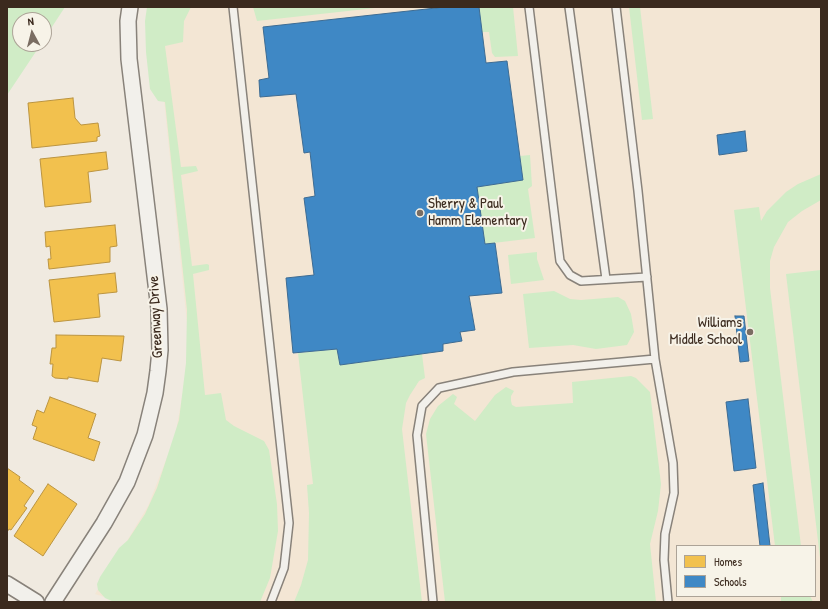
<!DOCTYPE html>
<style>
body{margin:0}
#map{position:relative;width:828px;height:609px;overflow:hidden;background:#f0eae0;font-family:"Patrick Hand",sans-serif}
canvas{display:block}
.frame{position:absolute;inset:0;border:8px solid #3b2a1e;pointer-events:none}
.legend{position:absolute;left:676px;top:545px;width:140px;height:52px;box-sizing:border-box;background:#f7f3e8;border:1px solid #aca397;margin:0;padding:5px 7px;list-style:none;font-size:12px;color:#3b2a1e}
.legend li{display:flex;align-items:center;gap:8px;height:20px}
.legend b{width:20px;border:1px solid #aca397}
.north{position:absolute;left:12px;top:12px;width:40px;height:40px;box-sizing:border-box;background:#f7f3e8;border:1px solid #aca397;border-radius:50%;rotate:353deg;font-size:11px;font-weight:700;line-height:16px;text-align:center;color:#3b2a1e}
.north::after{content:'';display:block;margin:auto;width:14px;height:18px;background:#7a6d62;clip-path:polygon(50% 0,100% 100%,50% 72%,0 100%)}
</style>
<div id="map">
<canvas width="828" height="609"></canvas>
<div class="frame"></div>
<ul class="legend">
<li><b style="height:11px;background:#f2c14e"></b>Homes</li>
<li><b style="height:11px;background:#3f88c5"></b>Schools</li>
</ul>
<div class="north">N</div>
</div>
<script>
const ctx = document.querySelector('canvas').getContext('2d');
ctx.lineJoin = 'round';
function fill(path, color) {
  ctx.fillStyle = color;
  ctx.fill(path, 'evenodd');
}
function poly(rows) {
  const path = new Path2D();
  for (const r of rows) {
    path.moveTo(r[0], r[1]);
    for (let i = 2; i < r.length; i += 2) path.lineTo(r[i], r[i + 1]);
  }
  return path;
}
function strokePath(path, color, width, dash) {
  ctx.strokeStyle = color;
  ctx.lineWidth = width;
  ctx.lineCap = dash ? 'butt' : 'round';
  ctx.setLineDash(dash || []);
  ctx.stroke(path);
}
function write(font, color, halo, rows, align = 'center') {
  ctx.font = font + ' "Patrick Hand",sans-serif';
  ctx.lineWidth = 4;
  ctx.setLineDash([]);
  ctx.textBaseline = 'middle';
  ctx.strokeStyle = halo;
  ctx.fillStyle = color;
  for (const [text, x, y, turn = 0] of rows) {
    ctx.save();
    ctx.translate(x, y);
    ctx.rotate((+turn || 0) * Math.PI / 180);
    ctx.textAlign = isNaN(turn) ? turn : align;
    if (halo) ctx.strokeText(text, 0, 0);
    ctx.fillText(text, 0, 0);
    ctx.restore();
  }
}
fill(poly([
 [160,7,821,7,821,602,120,602,95,594,148,506,175,437,186,374,188,333,159,51],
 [677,546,815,546,815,596,677,596]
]), '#f3e6d4');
fill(poly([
 [7,7,65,7,44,39,44,20,20,20,20,44,41,44,7,95],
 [147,7,191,7,184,21,183,42,165,46,181,167,196,166,198,171,181,175,192,266,207,264,209,265,209,270,193,274,205,395,221,393,226,420,234,426,264,441,269,450,277,504,278,531,270,578,260,602,114,602,105,598,98,590,97,584,100,577,119,548,128,540,145,514,157,488,179,420,186,363,187,310,165,102,158,101,150,89,146,52,145,21],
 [253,7,384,7,257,21],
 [479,7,513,7,518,56,495,57,492,53,489,32,482,32],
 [629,7,640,7,653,119,642,120],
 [530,155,532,186,528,189,535,238,485,244,477,187,523,180,520,156],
 [821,174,821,200,802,211,788,222,774,247,770,261,770,288,801,546,775,546,734,210,759,207,761,221,767,211,786,192,798,184],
 [537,252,537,259,544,280,511,284,508,255],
 [821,270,821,566,786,274],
 [554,291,570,299,581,300,618,297,625,301,631,314,634,332,627,345,596,349,573,345,529,348,523,294],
 [337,349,340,365,422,354,425,378,419,381,410,395,406,403,402,429,422,602,294,602,301,585,308,560,309,513,307,485,313,484,298,353],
 [631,376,636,378,650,392,661,484,658,511,650,544,656,602,445,602,426,434,430,419,438,406,453,394,457,397,454,404,475,421,495,395,506,387,514,391,511,396,511,401,512,405,516,407,573,403,572,382],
 [781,596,810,596,813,602,781,602]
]), '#d0ecc6');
const homes = poly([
 [73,98,75,118,81,125,98,123,100,136,97,137,97,141,32,148,28,103,73,98],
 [106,152,108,169,88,172,91,202,45,207,40,159,106,152],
 [115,225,117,246,110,247,110,262,49,269,48,259,51,259,50,246,46,247,45,232,115,225],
 [115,273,117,292,98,294,100,317,54,322,49,280,115,273],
 [56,335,124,336,121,361,102,358,98,382,68,377,68,379,55,378,52,376,53,364,50,364,52,348,56,348,56,335],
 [50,397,96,414,88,438,100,442,94,461,33,439,37,427,32,425,37,410,44,413,50,397],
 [7,468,20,477,19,480,34,491,24,506,27,508,11,530,9,529,7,532,7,468],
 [48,484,77,504,43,556,14,536,48,484]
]);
fill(homes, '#f2c14e');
strokePath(homes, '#bb9440', 1);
const schools = poly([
 [445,7,479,7,486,63,507,61,523,180,477,187,485,244,495,243,502,293,469,296,475,330,460,332,462,341,443,344,443,351,340,365,337,349,293,353,286,278,314,275,304,198,315,196,310,152,304,153,296,94,260,97,259,80,269,78,263,27,445,7],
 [745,131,747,151,719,155,717,135,745,131],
 [735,316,744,316,749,361,740,362,735,316],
 [748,399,756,468,734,471,726,402,748,399],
 [763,483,770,546,760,546,753,485,763,483]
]);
fill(schools, '#3f88c5');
strokePath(schools, '#3e6c93', 1);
const lane = poly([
 [233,7,289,523,284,568,271,602],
 [529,7,560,261,570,275,581,281,647,277],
 [569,7,606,279],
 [616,7,638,191,655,359],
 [433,602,417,435,422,406,439,388,513,372,655,359,673,463,674,493,665,534,664,560,668,602]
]);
const street = poly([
 [7,584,36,602],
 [53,602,104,523,127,482,145,435,155,393,158,371,160,350,159,309,129,59,128,21,130,7]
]);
strokePath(lane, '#88827a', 10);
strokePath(street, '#88827a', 18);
strokePath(lane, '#f2f0eb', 7);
strokePath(street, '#f2f0eb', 15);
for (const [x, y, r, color] of [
 [420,213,4,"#7a6d62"],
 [750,332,4,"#7a6d62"]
]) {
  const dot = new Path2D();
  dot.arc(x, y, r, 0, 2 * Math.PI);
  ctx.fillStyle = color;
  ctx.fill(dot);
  strokePath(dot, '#f7f3e8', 1.5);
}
write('15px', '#3b2a1e', '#f7f3e8', [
 ["Sherry & Paul",428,204],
 ["Hamm Elementary",428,221],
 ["Williams",742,323,"right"],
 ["Middle School",742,340,"right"]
], 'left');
write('15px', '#3b2a1e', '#f7f3e8', [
 ["Greenway Drive",156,317,-93]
]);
</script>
